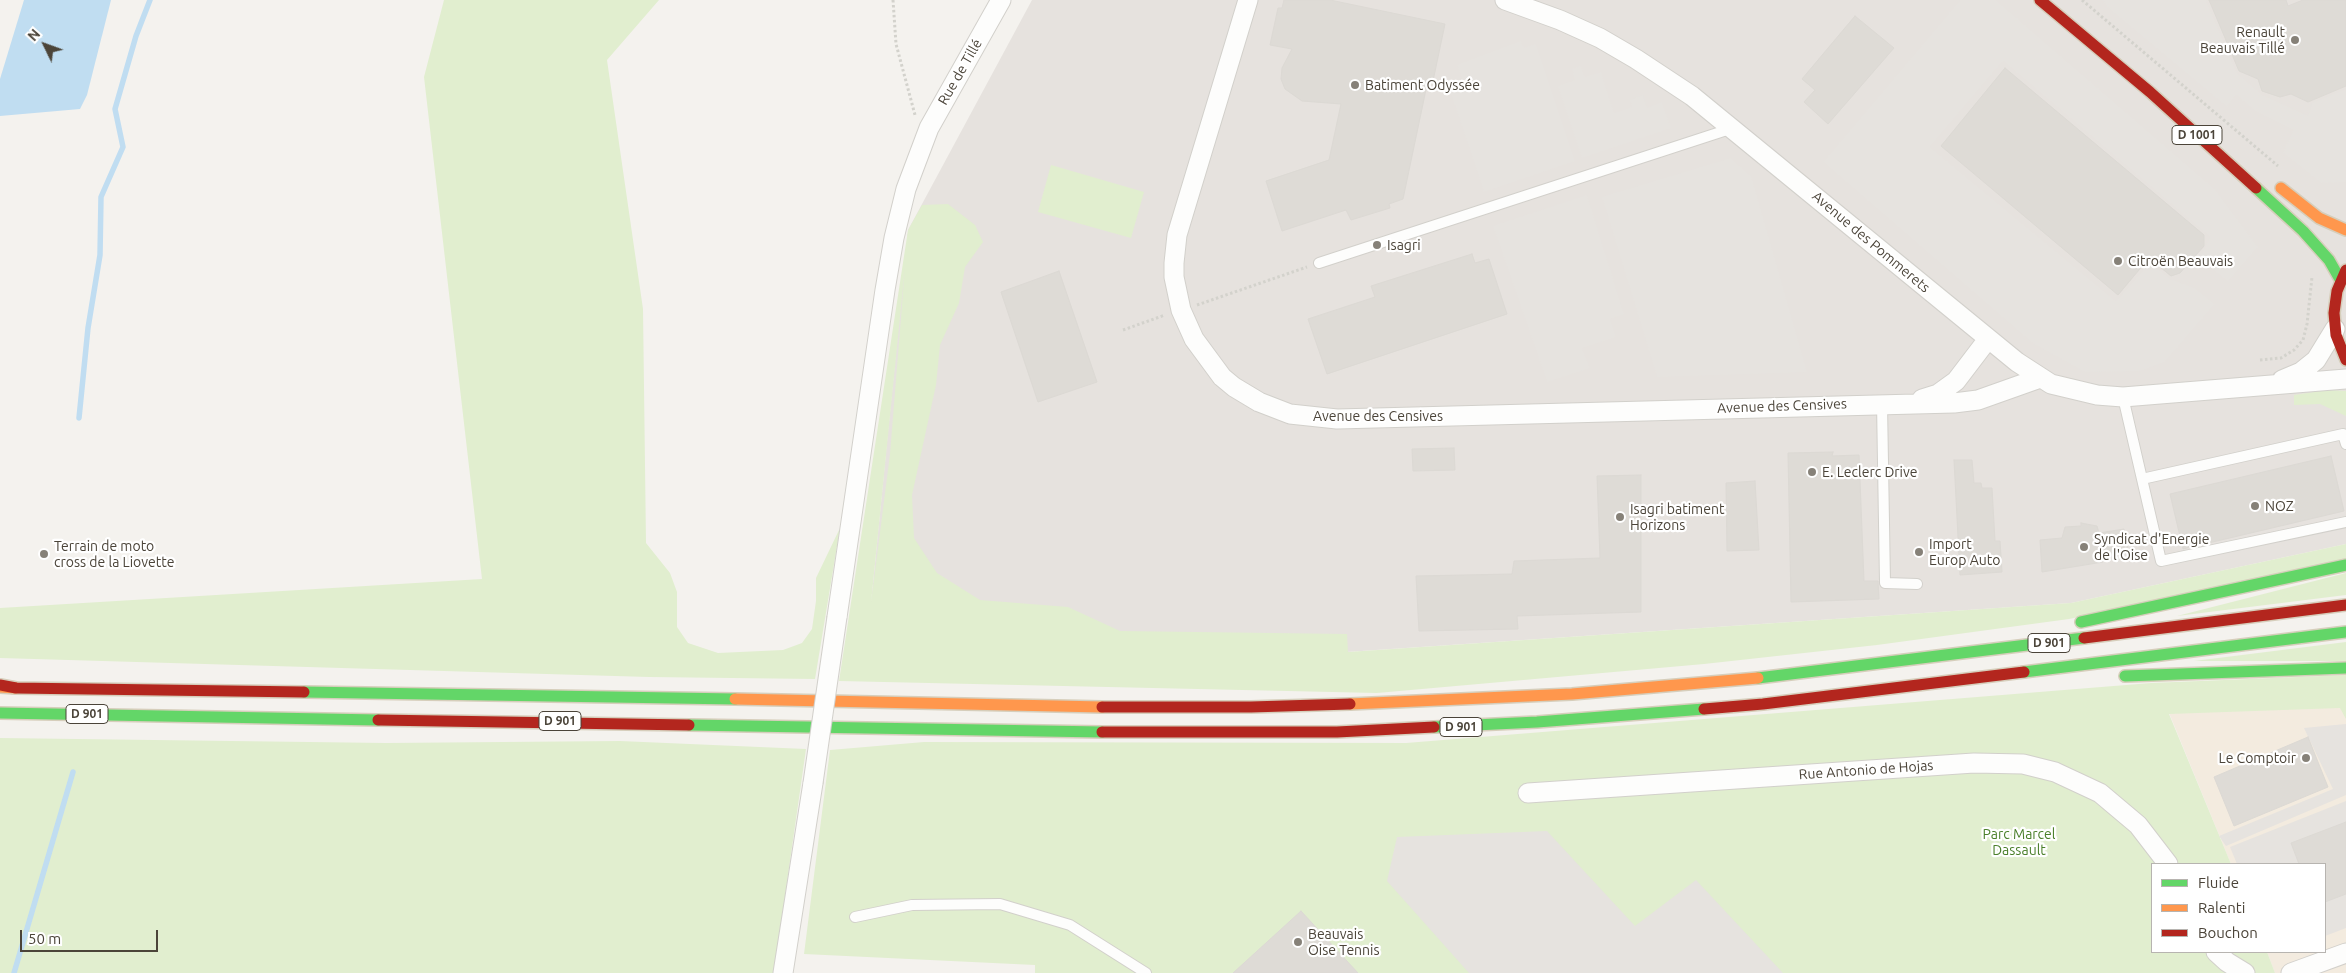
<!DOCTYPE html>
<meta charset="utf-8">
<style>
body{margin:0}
#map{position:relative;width:2346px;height:973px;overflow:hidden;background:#f4f2ee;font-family:Ubuntu,sans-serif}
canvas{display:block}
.legend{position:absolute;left:2151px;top:863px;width:175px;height:90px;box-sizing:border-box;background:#fff;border:1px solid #b7b4b0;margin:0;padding:6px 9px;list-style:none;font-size:15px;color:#4b4439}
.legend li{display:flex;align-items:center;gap:10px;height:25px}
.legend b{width:25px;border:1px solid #b7b4b0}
.north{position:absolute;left:20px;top:20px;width:50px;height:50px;-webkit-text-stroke:4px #fff;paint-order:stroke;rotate:312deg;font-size:14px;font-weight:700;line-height:20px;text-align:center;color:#4b4439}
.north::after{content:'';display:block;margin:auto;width:18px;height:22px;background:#4b4439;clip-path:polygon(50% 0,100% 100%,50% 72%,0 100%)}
.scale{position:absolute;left:20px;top:930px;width:138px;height:22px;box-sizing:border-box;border:2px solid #4b4439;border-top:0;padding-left:6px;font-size:15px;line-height:18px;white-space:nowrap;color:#4b4439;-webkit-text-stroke:4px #fff;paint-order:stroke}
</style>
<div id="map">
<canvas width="2346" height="973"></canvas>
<ul class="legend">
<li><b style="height:6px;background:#63d668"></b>Fluide</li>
<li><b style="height:6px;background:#ff974d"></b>Ralenti</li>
<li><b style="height:6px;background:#b3261e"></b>Bouchon</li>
</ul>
<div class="north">N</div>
<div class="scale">50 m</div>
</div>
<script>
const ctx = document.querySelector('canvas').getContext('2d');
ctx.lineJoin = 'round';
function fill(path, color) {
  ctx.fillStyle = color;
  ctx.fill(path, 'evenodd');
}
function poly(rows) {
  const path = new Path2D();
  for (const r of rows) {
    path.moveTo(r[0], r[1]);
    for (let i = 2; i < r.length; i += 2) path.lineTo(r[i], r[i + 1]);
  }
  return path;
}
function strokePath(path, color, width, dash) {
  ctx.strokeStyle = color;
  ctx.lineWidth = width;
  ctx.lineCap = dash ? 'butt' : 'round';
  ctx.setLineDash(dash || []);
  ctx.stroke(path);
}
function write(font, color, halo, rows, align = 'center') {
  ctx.font = font + ' Ubuntu,sans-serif';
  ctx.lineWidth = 4.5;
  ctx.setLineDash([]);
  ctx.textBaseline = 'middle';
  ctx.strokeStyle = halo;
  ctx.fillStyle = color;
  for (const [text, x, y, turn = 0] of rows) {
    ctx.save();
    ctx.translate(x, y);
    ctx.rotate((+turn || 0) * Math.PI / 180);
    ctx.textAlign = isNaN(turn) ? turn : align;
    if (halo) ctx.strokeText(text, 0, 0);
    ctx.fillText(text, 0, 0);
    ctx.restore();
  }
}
fill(poly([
 [2346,692,2346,973,2275,973,2267,952,2325,952,2325,864,2231,864,2163,698]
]), '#f3ebdf');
fill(poly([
 [1032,0,2346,0,2346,544,2071,603,1302,655,867,644,908,230]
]), '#e6e2de');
fill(poly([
 [444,0,659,0,607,60,643,309,646,543,670,573,677,592,677,627,688,643,718,653,783,650,802,643,812,629,816,601,816,578,840,528,815,679,649,677,0,658,0,608,482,579,424,77],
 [1051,165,1144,192,1131,238,1038,212],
 [948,204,975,225,983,242,965,267,959,303,940,345,936,385,912,495,914,538,937,573,980,600,1068,607,1120,631,1347,634,1348,652,2071,603,2346,544,2346,562,2069,619,1877,645,1704,664,1377,693,839,681,908,230,922,205],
 [905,268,890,454,871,603],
 [2327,390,2346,391,2346,416,2320,404,2294,405,2294,395],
 [2346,573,2346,595,2177,616],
 [2346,642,2346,661,2194,661],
 [2346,675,2346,719,2340,708,2169,714,2231,864,2152,864,2152,952,2267,952,2275,973,1035,973,1035,965,804,954,830,750,924,742,1406,743,2151,683],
 [0,738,386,743,620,741,806,749,774,973,0,973]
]), '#e1eecf');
fill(poly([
 [1960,0,1996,0,2215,189,2258,247,2228,282,2199,258,2210,237,2003,61,1930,147,2116,301,2150,262,2172,280,2195,288,2215,304,2165,362,2139,371,2085,372,2031,342,1823,162],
 [2103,0,2206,0,2237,73,2264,96,2308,116,2312,103,2346,89,2346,182,2321,183,2283,153,2293,130,2255,111,2236,95,2227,107,2107,7],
 [1521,41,1524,48,1536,44,1575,161,1484,192,1448,85,1462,79,1457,65],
 [1581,66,1585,77,1601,72,1614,113,1632,107,1630,100,1643,95,1647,108,1662,102,1671,128,1582,158,1558,86,1575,80,1572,69],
 [1731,158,1751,176,1807,372,1657,377,1602,197],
 [1587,195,1624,314,1610,319,1616,337,1582,348,1590,368,1547,382,1493,226],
 [2346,724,2346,795,2226,846,2219,836,2333,789,2304,728],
 [2346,801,2346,928,2325,936,2325,864,2237,864,2230,847],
 [1547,831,1635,926,1696,880,1783,973,1469,973,1387,881,1397,837]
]), '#e6e3df');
fill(poly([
 [24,0,111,0,87,95,80,109,0,116,0,79]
]), '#c0ddf1');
strokePath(poly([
 [79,418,88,328,100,255,101,197,123,147,115,109,136,36,150,0],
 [14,973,73,772]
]), '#c0ddf1', 5.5);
const building = poly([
 [1284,0,1330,0,1445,24,1433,81,1428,80,1403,199,1389,204,1390,208,1351,220,1346,210,1282,231,1266,181,1329,160,1341,104,1302,101,1285,89,1281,79,1282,68,1292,49,1270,45,1278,8,1282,8,1284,0],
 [2209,0,2286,0,2288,6,2303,0,2346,0,2346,86,2308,102,2291,94,2280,97,2262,91,2258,79,2239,71,2209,0],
 [1855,16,1894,48,1828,124,1804,102,1815,90,1802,79,1855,16],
 [2005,68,2204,235,2204,246,2180,273,2171,276,2149,258,2118,295,1941,146,2005,68],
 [1472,254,1475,263,1489,259,1507,314,1327,374,1308,319,1375,297,1371,286,1472,254],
 [1059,271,1097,382,1038,402,1001,292,1059,271],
 [1454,448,1455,470,1413,471,1412,449,1454,448],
 [1833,452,1832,456,1859,455,1864,581,1878,581,1879,599,1791,602,1788,453,1833,452],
 [2331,456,2344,511,2183,549,2170,494,2331,456],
 [1954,460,1972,460,1974,483,1981,483,1982,488,1992,488,1995,541,2000,541,2002,572,1960,575,1954,460],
 [1641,475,1641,612,1517,616,1518,629,1419,631,1416,576,1512,574,1514,561,1600,558,1597,476,1641,475],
 [1755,481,1759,550,1727,551,1726,483,1755,481],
 [2081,523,2097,526,2099,533,2124,529,2129,553,2103,558,2103,562,2042,572,2040,540,2062,538,2065,527,2081,526,2081,523],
 [2308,737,2328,787,2234,826,2214,777,2308,737],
 [2346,822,2346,894,2325,902,2325,864,2299,864,2291,843,2346,822],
 [1301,911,1358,973,1233,973,1301,911]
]);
fill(building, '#dedbd6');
strokePath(building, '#dcd9d4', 1);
const lane = poly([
 [1319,263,1733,128],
 [2123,397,2161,561,2346,522],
 [1882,403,1885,583,1917,584],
 [2142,479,2343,434,2346,444],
 [855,917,912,905,1000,904,1070,925,1146,973]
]);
const street = poly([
 [1248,0,1177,235,1174,263,1174,277,1181,310,1194,339,1222,377,1234,387,1259,402,1290,414,1337,419,1954,403,1978,400,2040,378],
 [1505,0,1560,20,1600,38,1636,59,1692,96,2017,362,2051,384,2097,395,2123,397,2346,379],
 [2282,380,2301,372,2316,360,2335,329],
 [1922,399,1938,394,1956,381,1988,339],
 [837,617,885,290,894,238,906,189,929,128,1001,0],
 [1528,793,1974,763,2023,764,2055,772,2100,793,2138,825,2168,864],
 [2216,952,2227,962,2245,973],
 [783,973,813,783],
 [2291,973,2346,953]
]);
const fast = poly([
 [2256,188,2303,231,2329,260,2341,281],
 [2081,622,2346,565],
 [2024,672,2346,632],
 [2125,676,2346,668],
 [1758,678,2084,638],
 [304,692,735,699],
 [0,713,378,720],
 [689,725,1102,732],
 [1434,727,1537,722,1704,709]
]);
const slow = poly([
 [2281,188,2319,218,2346,230],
 [0,687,16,688],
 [735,699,1102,707],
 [1350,704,1572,694,1758,678]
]);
const jam = poly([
 [2040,0,2150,92,2256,188],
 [2346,270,2337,291,2334,313,2336,335,2346,360],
 [2084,638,2346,605],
 [0,685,16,688,304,692],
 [1102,707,1251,707,1350,704],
 [1704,709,1763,704,2024,672],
 [378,720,689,725],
 [1102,732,1337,732,1434,727]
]);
strokePath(lane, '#d2d0cb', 12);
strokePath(street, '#d2d0cb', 21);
strokePath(fast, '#d6cebb', 14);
strokePath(slow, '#d6cebb', 14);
strokePath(jam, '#d6cebb', 14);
strokePath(poly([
 [893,0,896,44,915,115],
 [2082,0,2278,166],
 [1197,305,1307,267],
 [1123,330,1165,315],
 [2260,360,2281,358,2294,350,2303,340,2307,324,2312,277]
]), '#d3d2cc', 3, [2.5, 2.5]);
strokePath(lane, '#fdfdfc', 10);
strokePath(street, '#fdfdfc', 19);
strokePath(fast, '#63d668', 11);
strokePath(slow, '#ff974d', 11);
strokePath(jam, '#b3261e', 11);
const streetBridge = poly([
 [813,783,837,617]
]);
strokePath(streetBridge, '#d2d0cb', 21, []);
strokePath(streetBridge, '#fdfdfc', 19);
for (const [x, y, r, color] of [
 [2295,40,5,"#868178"],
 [1355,85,5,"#868178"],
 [1377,245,5,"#868178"],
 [2118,261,5,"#868178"],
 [1812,472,5,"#868178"],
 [2255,506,5,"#868178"],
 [1620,517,5,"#868178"],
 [2084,547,5,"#868178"],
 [1919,552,5,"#868178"],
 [44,554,5,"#868178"],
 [2306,758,5,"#868178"],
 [1298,942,5,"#868178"]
]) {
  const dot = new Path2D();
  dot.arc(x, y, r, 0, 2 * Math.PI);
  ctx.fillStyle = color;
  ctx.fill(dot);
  strokePath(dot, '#fff', 2);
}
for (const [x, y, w] of [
 [2197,135,50],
 [2049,643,42],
 [87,714,42],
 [560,721,42],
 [1461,727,42]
]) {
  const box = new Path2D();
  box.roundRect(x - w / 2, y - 9.5, w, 19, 4);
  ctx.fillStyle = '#fff';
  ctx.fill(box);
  strokePath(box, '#4b4439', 1);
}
write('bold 12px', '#4b4439', null, [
 ["D 1001",2197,135],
 ["D 901",2049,643],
 ["D 901",87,714],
 ["D 901",560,721],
 ["D 901",1461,727]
]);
write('14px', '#4b4439', '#fff', [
 ["Renault",2285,32,"right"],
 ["Beauvais Tillé",2285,48,"right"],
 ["Batiment Odyssée",1365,85],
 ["Isagri",1387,245],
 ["Citroën Beauvais",2128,261],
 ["E. Leclerc Drive",1822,472],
 ["NOZ",2265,506],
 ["Isagri batiment",1630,509],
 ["Horizons",1630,525],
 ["Syndicat d'Energie",2094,539],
 ["de l'Oise",2094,555],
 ["Import",1929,544],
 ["Europ Auto",1929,560],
 ["Terrain de moto",54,546],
 ["cross de la Liovette",54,562],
 ["Le Comptoir",2296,758,"right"],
 ["Beauvais",1308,934],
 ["Oise Tennis",1308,950]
], 'left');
write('14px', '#4b4439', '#fff', [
 ["Rue de Tillé",960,72,-60],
 ["Avenue des Pommerets",1871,242,40],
 ["Avenue des Censives",1782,406,-2],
 ["Avenue des Censives",1378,416],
 ["Rue Antonio de Hojas",1866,770,-4]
]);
write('14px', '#4a7f2a', '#fff', [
 ["Parc Marcel",2019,834],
 ["Dassault",2019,850]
]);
</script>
